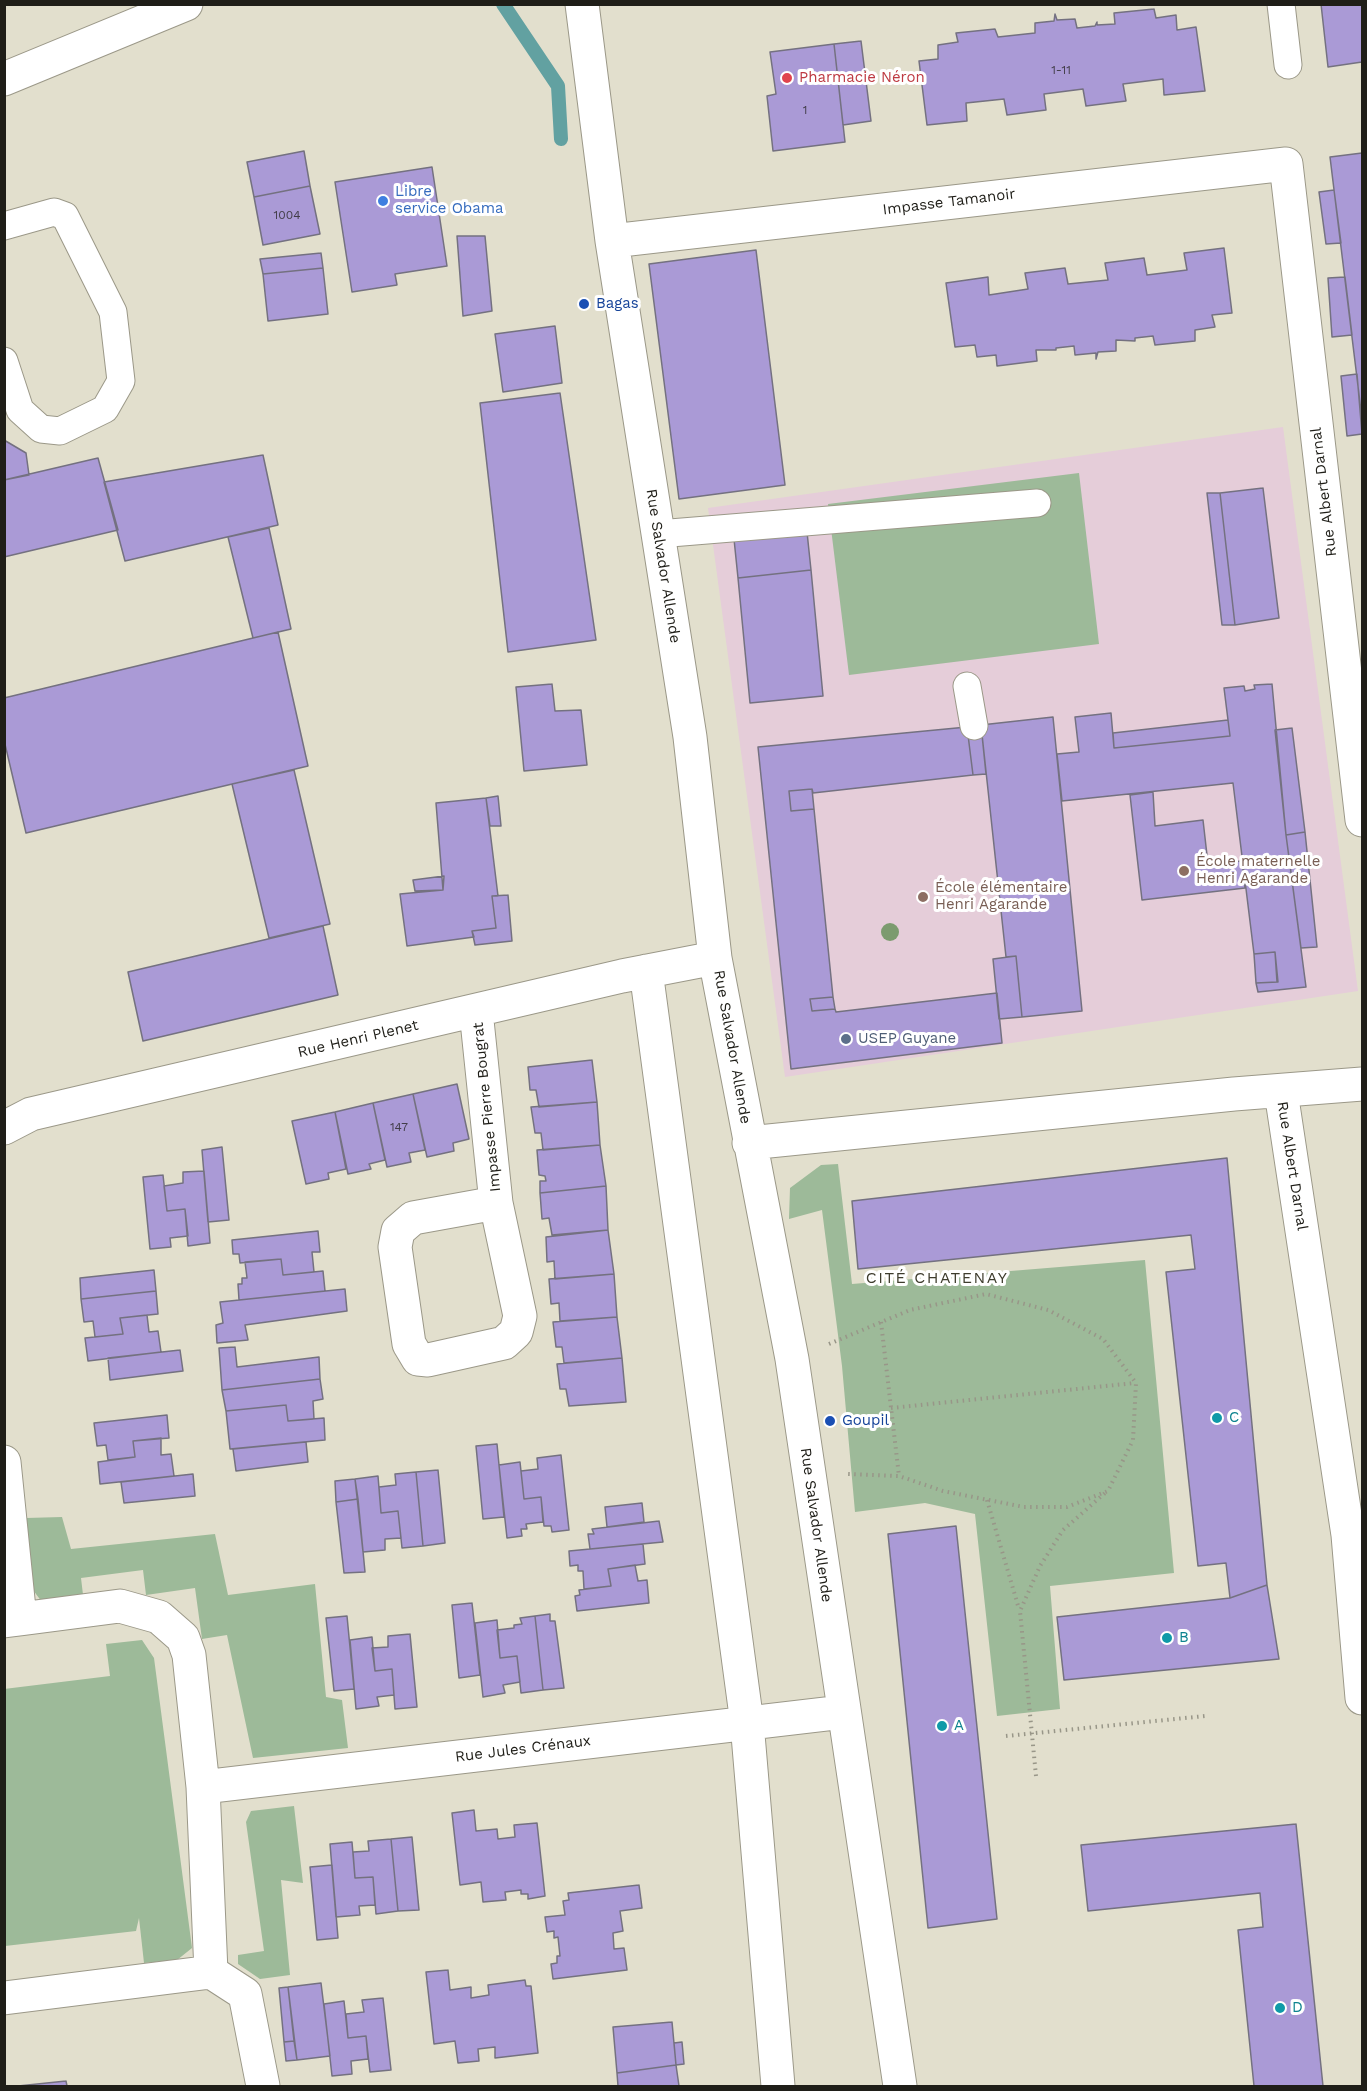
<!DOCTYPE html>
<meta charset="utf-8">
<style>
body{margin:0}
#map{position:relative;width:1367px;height:2091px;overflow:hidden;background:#e2dfcd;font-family:"Work Sans",sans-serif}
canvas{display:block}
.frame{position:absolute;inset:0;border:6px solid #1f1e18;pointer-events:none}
</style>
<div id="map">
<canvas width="1367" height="2091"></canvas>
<div class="frame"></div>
</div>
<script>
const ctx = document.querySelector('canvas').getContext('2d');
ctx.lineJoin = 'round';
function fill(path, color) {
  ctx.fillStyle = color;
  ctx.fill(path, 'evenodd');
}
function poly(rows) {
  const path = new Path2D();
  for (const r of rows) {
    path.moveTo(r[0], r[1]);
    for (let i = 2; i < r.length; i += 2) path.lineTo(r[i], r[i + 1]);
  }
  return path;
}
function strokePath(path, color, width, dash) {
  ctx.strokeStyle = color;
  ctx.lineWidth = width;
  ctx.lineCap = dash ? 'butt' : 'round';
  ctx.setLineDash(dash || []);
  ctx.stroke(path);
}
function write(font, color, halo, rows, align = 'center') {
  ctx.font = font + ' "Work Sans",sans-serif';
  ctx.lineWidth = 6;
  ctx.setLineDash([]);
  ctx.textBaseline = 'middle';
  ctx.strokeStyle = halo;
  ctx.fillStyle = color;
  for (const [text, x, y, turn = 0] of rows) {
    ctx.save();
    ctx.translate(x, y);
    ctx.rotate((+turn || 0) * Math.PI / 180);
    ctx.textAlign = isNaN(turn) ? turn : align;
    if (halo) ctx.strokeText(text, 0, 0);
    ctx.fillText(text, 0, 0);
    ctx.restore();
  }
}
fill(poly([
 [1283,427,1358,991,785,1077,708,508]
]), '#e5cdd9');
fill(poly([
 [1079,473,1099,644,849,675,828,504],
 [838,1164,852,1284,1145,1260,1174,1573,1050,1586,1060,1709,997,1716,975,1514,925,1503,855,1512,842,1366,822,1210,789,1219,790,1188,821,1165],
 [62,1517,71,1549,215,1534,228,1595,315,1584,326,1697,342,1700,348,1748,253,1758,227,1635,202,1639,195,1588,146,1595,143,1570,81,1578,84,1603,42,1602,33,1590,26,1518],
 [142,1640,154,1658,192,1948,177,1960,144,1963,139,1918,136,1931,5,1946,4,1689,110,1676,106,1644],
 [294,1806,303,1883,281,1880,290,1975,260,1979,238,1964,238,1955,264,1951,246,1822,251,1811]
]), '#9dba99');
strokePath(poly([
 [503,4,558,86,561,139]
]), '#62a1a1', 14);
const building = poly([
 [1321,4,1362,4,1362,62,1328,67,1321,4],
 [1154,9,1156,18,1176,15,1177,30,1196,27,1205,91,1164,95,1163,79,1123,84,1126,101,1086,106,1083,89,1044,94,1046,110,1007,115,1004,99,966,103,967,121,927,125,919,61,938,59,938,45,958,42,956,33,995,29,998,37,1035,33,1035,23,1054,21,1055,14,1057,20,1075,19,1077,28,1095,26,1097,22,1097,25,1115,24,1114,13,1154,9],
 [861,41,871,121,843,125,834,44,861,41],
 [834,44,845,142,773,151,767,96,776,94,770,52,834,44],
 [304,151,310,186,254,197,247,162,304,151],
 [1362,153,1362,419,1330,157,1362,153],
 [432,167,447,266,395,274,397,285,352,292,335,182,432,167],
 [310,186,320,234,263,245,254,197,310,186],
 [1334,190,1341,243,1326,244,1319,192,1334,190],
 [457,236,485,236,492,311,463,316,457,236],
 [1224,248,1232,313,1212,315,1215,327,1195,330,1195,341,1155,345,1153,336,1135,338,1135,341,1116,340,1116,351,1098,352,1096,359,1096,353,1075,355,1074,346,1056,348,1056,350,1036,350,1037,361,997,366,996,355,977,357,975,345,955,347,946,283,988,277,989,295,1028,289,1025,273,1065,268,1068,284,1108,280,1105,263,1144,258,1147,275,1187,270,1184,253,1224,248],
 [756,250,785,485,679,499,649,264,756,250],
 [321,253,323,268,263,274,260,259,321,253],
 [323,268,328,314,268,321,263,274,323,268],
 [1345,277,1352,335,1332,337,1328,278,1345,277],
 [555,326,562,383,503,392,495,334,555,326],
 [1357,374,1362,434,1347,436,1341,376,1357,374],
 [560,393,596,640,508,652,480,403,560,393],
 [4,440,26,453,29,475,4,480,4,440],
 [263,455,278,525,125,561,104,482,263,455],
 [98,458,118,530,4,557,4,480,98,458],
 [1263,488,1279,618,1235,625,1220,493,1263,488],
 [1207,493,1220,493,1235,625,1222,625,1207,493],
 [269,528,291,629,253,638,228,537,269,528],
 [807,532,811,570,738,578,734,539,807,532],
 [811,570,823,696,750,703,738,578,811,570],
 [278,632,308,766,26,833,4,740,4,698,278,632],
 [552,684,555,711,581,710,587,765,524,771,516,687,552,684],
 [1272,684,1286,835,1306,987,1258,992,1256,983,1278,982,1275,952,1254,954,1233,783,1062,801,1057,754,1079,752,1075,717,1111,713,1114,748,1230,736,1224,688,1244,686,1245,691,1255,689,1254,685,1272,684],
 [1053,717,1082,1011,1022,1017,1016,956,1006,957,981,725,1053,717],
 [1228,720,1230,736,1114,748,1113,733,1228,720],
 [981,725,986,774,973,775,967,727,981,725],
 [967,727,973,775,813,793,812,789,789,791,791,811,814,809,833,997,810,999,812,1011,835,1009,836,1012,997,993,1002,1043,791,1069,758,747,967,727],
 [1292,728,1305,832,1286,835,1275,730,1292,728],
 [294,770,330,924,269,938,232,784,294,770],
 [812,789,814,809,791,811,789,791,812,789],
 [1153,792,1155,826,1203,820,1208,864,1242,861,1245,888,1142,900,1130,795,1153,792],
 [498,796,501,826,490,826,486,798,498,796],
 [486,798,498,896,492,896,496,928,472,931,474,937,407,946,400,894,443,890,436,803,486,798],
 [1305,832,1317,947,1301,948,1286,835,1305,832],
 [444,876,443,890,415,891,413,880,444,876],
 [508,895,512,941,475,945,472,931,496,928,492,896,508,895],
 [323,926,338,995,143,1041,128,972,323,926],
 [1275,952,1277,982,1256,983,1254,954,1275,952],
 [1016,956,1022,1017,999,1019,993,959,1016,956],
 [833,997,835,1009,812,1011,810,999,833,997],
 [592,1060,597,1102,539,1107,536,1090,530,1090,528,1067,592,1060],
 [457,1084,469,1139,453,1143,454,1151,427,1157,413,1094,457,1084],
 [413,1094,425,1150,409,1153,411,1162,387,1167,373,1103,413,1094],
 [597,1102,600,1145,543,1150,541,1133,535,1133,531,1107,597,1102],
 [373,1103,385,1160,369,1164,371,1169,348,1174,335,1112,373,1103],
 [335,1112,346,1169,328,1173,329,1179,306,1184,292,1121,335,1112],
 [600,1145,606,1186,540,1193,540,1181,546,1181,545,1176,539,1175,537,1150,600,1145],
 [222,1147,229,1220,208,1222,202,1150,222,1147],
 [1227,1158,1267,1585,1230,1598,1226,1563,1198,1566,1166,1272,1195,1269,1191,1235,858,1269,852,1201,1227,1158],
 [204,1171,210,1243,188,1246,185,1209,167,1211,164,1186,183,1183,183,1172,204,1171],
 [163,1175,167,1211,185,1209,188,1236,170,1238,171,1247,150,1249,143,1177,163,1175],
 [606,1186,608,1230,552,1235,549,1218,542,1219,540,1193,606,1186],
 [608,1230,614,1274,555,1279,554,1261,547,1262,546,1237,608,1230],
 [318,1231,320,1252,312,1252,314,1272,283,1275,281,1259,240,1263,239,1254,233,1254,232,1240,318,1231],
 [281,1259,283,1275,323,1271,325,1291,239,1300,238,1284,242,1284,242,1278,247,1278,245,1262,281,1259],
 [154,1270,156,1291,81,1299,80,1278,154,1270],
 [614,1274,617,1317,560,1321,559,1303,551,1304,549,1279,614,1274],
 [345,1289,347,1311,245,1325,248,1340,217,1343,216,1325,223,1323,220,1302,345,1289],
 [156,1291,158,1314,120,1318,123,1334,95,1337,93,1321,84,1322,81,1299,156,1291],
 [147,1315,149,1332,158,1331,161,1352,88,1361,85,1338,123,1334,120,1318,147,1315],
 [617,1317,622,1358,564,1363,562,1347,556,1347,553,1322,617,1317],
 [235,1347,237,1367,319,1357,320,1379,222,1390,219,1348,235,1347],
 [180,1350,183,1371,110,1380,108,1358,180,1350],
 [622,1358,626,1402,569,1406,566,1389,560,1389,557,1364,622,1358],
 [320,1379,323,1399,313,1401,314,1419,288,1421,286,1405,226,1411,222,1390,320,1379],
 [286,1405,288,1421,324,1418,325,1440,230,1449,226,1411,286,1405],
 [167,1415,169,1438,133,1441,135,1457,108,1460,106,1445,97,1446,94,1423,167,1415],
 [161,1438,161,1455,171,1454,174,1476,100,1484,98,1462,135,1457,133,1441,161,1438],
 [306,1442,308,1462,236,1471,233,1449,306,1442],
 [497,1444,504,1517,483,1519,476,1446,497,1444],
 [561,1455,569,1530,552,1532,551,1526,544,1526,541,1497,524,1499,521,1471,538,1469,537,1458,561,1455],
 [520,1462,524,1499,541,1497,543,1522,526,1524,527,1529,521,1529,522,1536,507,1538,499,1465,520,1462],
 [438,1470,445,1543,423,1546,416,1472,438,1470],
 [416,1472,423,1546,402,1548,398,1511,381,1513,379,1487,396,1485,395,1474,416,1472],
 [193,1474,195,1496,124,1503,121,1482,193,1474],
 [378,1476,381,1513,398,1511,401,1538,385,1539,385,1550,363,1552,355,1479,378,1476],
 [355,1479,358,1499,336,1502,335,1481,355,1479],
 [358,1499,365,1572,344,1573,336,1502,358,1499],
 [642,1503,644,1522,607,1527,605,1507,642,1503],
 [659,1521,663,1542,590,1549,588,1534,594,1534,592,1529,659,1521],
 [956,1526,997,1919,928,1928,888,1534,956,1526],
 [643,1544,645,1564,608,1569,611,1586,584,1589,583,1571,578,1571,578,1565,570,1566,569,1551,643,1544],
 [635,1565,638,1581,647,1580,649,1603,577,1611,575,1596,580,1595,579,1590,611,1586,608,1569,635,1565],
 [1267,1585,1279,1659,1064,1680,1057,1617,1230,1598,1267,1585],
 [472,1603,480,1675,459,1678,452,1605,472,1603],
 [550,1614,550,1621,555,1621,564,1688,543,1690,535,1616,550,1614],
 [347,1616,354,1689,334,1691,326,1618,347,1616],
 [535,1616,543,1690,521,1693,517,1656,500,1658,497,1630,514,1628,514,1625,522,1624,520,1618,535,1616],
 [497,1620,500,1658,517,1656,520,1682,503,1685,505,1693,483,1697,475,1623,497,1620],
 [410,1634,417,1707,395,1709,392,1669,375,1671,372,1648,388,1647,388,1636,410,1634],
 [372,1637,375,1671,392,1669,394,1695,377,1697,379,1706,356,1709,350,1640,372,1637],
 [474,1810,476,1831,497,1829,498,1839,515,1837,514,1825,537,1823,545,1896,528,1899,528,1894,521,1894,521,1890,505,1892,506,1900,483,1902,481,1882,460,1885,452,1813,474,1810],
 [1296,1824,1323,2086,1254,2086,1238,1930,1263,1927,1260,1893,1088,1911,1081,1845,1296,1824],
 [412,1837,419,1910,398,1911,391,1839,412,1837],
 [391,1839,398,1911,376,1914,373,1877,355,1878,353,1852,369,1851,368,1841,391,1839],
 [352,1842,355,1878,373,1877,375,1905,359,1906,360,1915,336,1917,330,1844,352,1842],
 [332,1865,338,1938,317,1940,310,1867,332,1865],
 [639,1885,642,1908,620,1911,623,1931,613,1933,614,1949,624,1948,627,1970,553,1979,551,1964,557,1963,557,1956,560,1956,558,1937,554,1938,554,1931,547,1932,545,1917,565,1915,563,1901,569,1900,568,1893,639,1885],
 [448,1970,450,1990,471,1987,471,1998,489,1995,488,1985,525,1980,526,1986,531,1986,538,2053,495,2058,495,2047,478,2049,479,2061,458,2063,455,2041,434,2044,426,1972,448,1970],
 [321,1983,330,2056,297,2060,288,1987,321,1983],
 [288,1987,294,2041,284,2042,279,1988,288,1987],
 [383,1998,391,2070,370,2072,366,2036,348,2038,346,2014,364,2012,362,2000,383,1998],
 [344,2001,348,2038,366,2036,368,2059,351,2061,352,2074,332,2076,324,2004,344,2001],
 [672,2022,676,2065,617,2073,613,2027,672,2022],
 [294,2041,297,2060,286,2061,284,2042,294,2041],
 [682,2042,684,2064,676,2065,674,2043,682,2042],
 [676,2065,679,2086,618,2086,617,2073,676,2065],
 [66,2081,67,2086,18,2086,66,2081]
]);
fill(building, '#aa9ad6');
strokePath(building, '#747180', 1.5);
const service = poly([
 [1281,4,1288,65],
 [4,226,54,212,65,216,113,312,121,381,105,409,60,431,41,429,20,410,4,361],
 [658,534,1037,503],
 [967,686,974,726]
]);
const minor = poly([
 [582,4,612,241,690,737,715,958,792,1359,900,2086],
 [612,241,1286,164,1362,820],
 [646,971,747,1723,778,2086],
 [476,1011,496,1203,520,1316,516,1332,504,1343,428,1360,418,1359,409,1344,395,1247,398,1231,413,1218,496,1203],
 [1281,1092,1348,1535,1362,1698],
 [4,1128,31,1114,622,976,715,958],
 [749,1143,1234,1094,1362,1084],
 [4,1462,20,1619,4,1621],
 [203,1787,843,1712],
 [211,1972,245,1994,263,2086],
 [4,1998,211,1972,203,1787,189,1655,183,1638,159,1617,120,1606,20,1619]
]);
const secondary = poly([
 [4,79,186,4]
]);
strokePath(service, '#9b9888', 29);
strokePath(minor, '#9b9888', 35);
strokePath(secondary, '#9b9888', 35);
strokePath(poly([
 [881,1322,899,1476],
 [829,1344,910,1310,986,1294,1048,1310,1103,1339,1136,1383,1133,1440,1108,1491,1067,1507,1024,1507,943,1491,899,1476,848,1474],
 [891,1408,1135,1383],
 [987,1500,1019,1609],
 [1006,1736,1205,1716],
 [1036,1776,1020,1611,1040,1566,1063,1530,1105,1493]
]), '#989688', 4, [1.5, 4.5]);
strokePath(service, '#fff', 27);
strokePath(minor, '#fff', 33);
strokePath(secondary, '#fff', 33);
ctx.fillStyle = '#7c9b6f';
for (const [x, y] of [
 [890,932]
]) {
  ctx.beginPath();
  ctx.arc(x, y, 9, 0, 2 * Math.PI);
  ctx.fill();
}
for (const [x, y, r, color] of [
 [787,78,6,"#e0444e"],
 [383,201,6,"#3f7fe0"],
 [584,304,6,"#1a4fb4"],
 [1184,871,6,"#8d6e63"],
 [923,897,6,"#8d6e63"],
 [846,1039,6,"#5c6f8a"],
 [1217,1418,6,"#0f9aa8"],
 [830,1421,6,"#1a4fb4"],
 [1167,1638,6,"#0f9aa8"],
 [942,1726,6,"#0f9aa8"],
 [1280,2008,6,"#0f9aa8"]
]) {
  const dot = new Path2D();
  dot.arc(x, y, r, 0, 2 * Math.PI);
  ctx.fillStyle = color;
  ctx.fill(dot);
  strokePath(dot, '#fff', 2);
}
write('12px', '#423d48', null, [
 ["1-11",1061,70],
 ["1",805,110],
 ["1004",287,215],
 ["147",399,1127]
]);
write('15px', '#be3a42', '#fff', [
 ["Pharmacie Néron",799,78]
], 'left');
write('15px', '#366cbe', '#fff', [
 ["Libre",395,192],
 ["service Obama",395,209]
], 'left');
write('15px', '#1f1e18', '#fff', [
 ["Impasse Tamanoir",949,202,-7],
 ["Rue Albert Darnal",1324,492,-97],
 ["Rue Salvador Allende",663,566,81],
 ["Rue Henri Plenet",358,1039,-13],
 ["Rue Salvador Allende",732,1047,80],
 ["Impasse Pierre Bougrat",487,1107,-96],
 ["Rue Albert Darnal",1292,1166,81],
 ["Rue Salvador Allende",816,1525,82],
 ["Rue Jules Crénaux",523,1749,-7]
]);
write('15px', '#164399', '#fff', [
 ["Bagas",596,304],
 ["Goupil",842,1421]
], 'left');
write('15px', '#785e54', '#fff', [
 ["École maternelle",1196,862],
 ["Henri Agarande",1196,879],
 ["École élémentaire",935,888],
 ["Henri Agarande",935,905]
], 'left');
write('15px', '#4e5e75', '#fff', [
 ["USEP Guyane",858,1039]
], 'left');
write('15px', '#0d838f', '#fff', [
 ["C",1229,1418],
 ["B",1179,1638],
 ["A",954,1726],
 ["D",1292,2008]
], 'left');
ctx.letterSpacing = '1.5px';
write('16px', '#3e3c2d', '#fff', [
 ["CITÉ CHATENAY",937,1278]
]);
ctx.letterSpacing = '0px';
</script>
